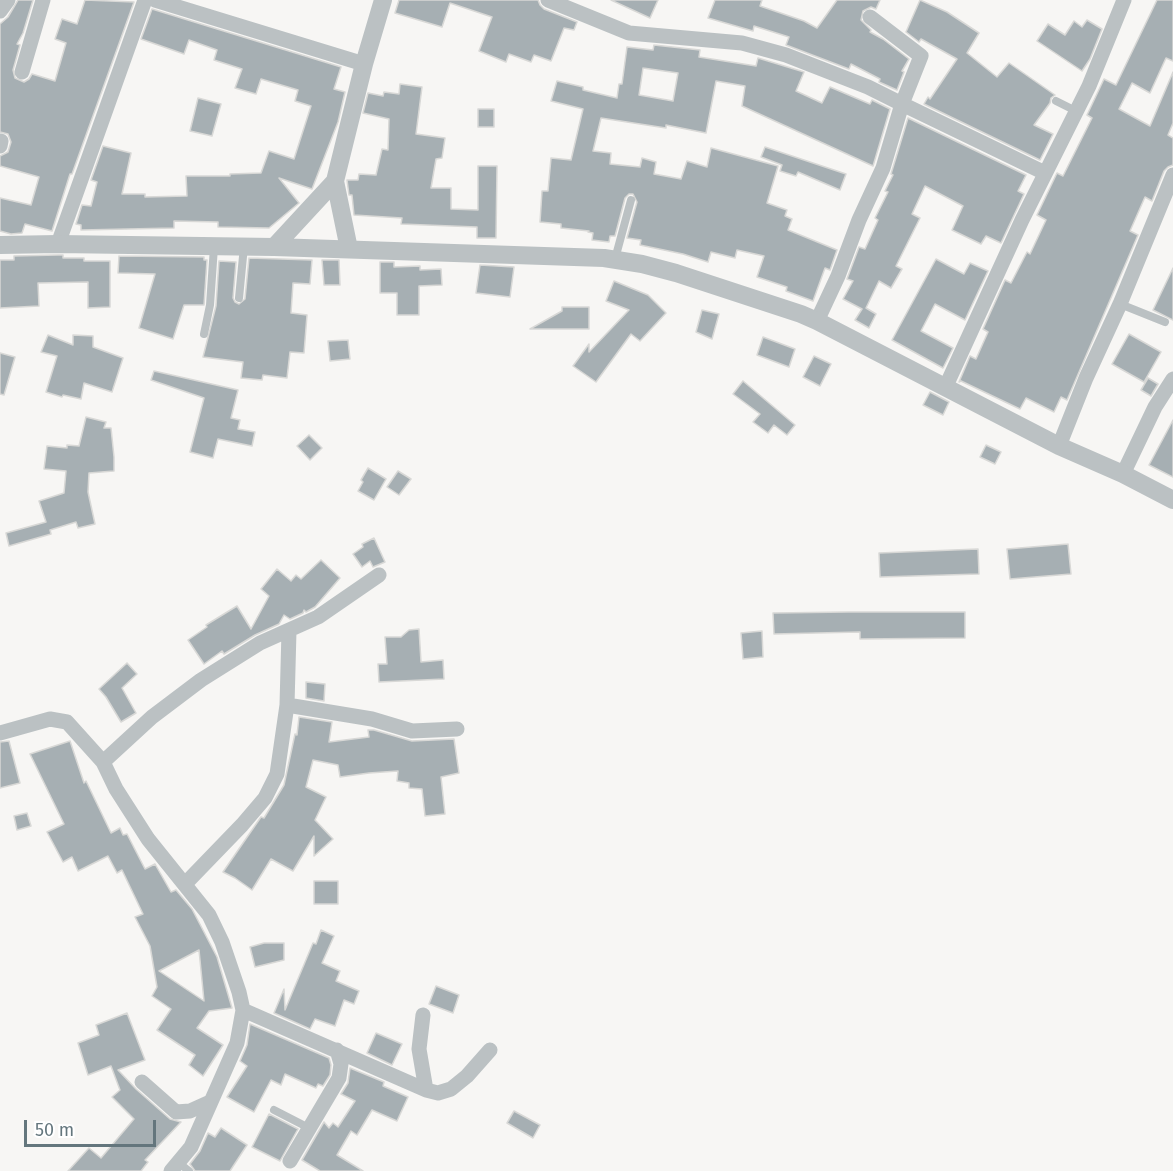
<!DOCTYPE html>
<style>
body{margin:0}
#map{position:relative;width:1173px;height:1171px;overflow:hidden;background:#f7f6f4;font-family:"Fira Sans",sans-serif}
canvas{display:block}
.scale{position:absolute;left:24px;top:1120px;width:132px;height:27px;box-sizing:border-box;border:3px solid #64767d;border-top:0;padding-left:8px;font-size:18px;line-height:21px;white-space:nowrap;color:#64767d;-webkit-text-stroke:4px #fff;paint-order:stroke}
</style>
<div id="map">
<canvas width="1173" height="1171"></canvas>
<div class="scale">50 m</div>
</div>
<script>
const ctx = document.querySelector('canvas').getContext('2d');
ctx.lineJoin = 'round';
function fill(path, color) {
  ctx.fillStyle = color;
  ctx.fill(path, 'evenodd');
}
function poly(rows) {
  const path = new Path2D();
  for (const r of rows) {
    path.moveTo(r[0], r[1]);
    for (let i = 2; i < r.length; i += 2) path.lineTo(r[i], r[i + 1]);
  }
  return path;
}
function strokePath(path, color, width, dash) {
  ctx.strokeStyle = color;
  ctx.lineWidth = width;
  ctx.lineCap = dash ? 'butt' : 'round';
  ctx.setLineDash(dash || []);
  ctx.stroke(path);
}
const building = poly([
 [18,0,33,0,23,33,17,44,20,45,13,70,15,78,24,82,29,79,32,74,55,81,66,43,55,39,62,19,77,24,85,0,134,2,72,174,70,174,52,231,25,224,22,233,11,234,0,231,0,198,31,205,39,177,0,166,0,156,8,152,11,142,8,134,0,132,0,24,8,17,18,0],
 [399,0,538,0,540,5,544,9,577,22,574,30,564,28,551,61,534,55,531,62,509,54,506,62,479,51,492,17,450,3,442,27,395,13,399,0],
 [611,0,658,0,650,18,611,0],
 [715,0,762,0,760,6,804,21,817,28,837,0,880,0,876,9,871,7,863,11,861,20,871,30,870,32,883,39,909,59,902,71,904,72,897,90,879,82,880,79,851,64,849,69,786,45,789,37,754,26,753,31,708,18,715,0],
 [920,0,947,12,979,33,967,53,997,77,1009,63,1055,95,1051,98,1050,103,1034,125,1053,134,1040,160,924,104,928,97,930,99,957,59,921,39,919,42,906,32,920,0],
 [1157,0,1173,0,1173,61,1166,58,1150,93,1132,83,1119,109,1150,126,1173,72,1173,123,1168,135,1173,138,1173,165,1168,167,1164,171,1152,201,1145,197,1130,231,1138,235,1067,400,1061,397,1054,412,1026,398,1020,409,961,381,959,382,970,356,976,359,988,332,983,329,1005,280,1011,283,1027,252,1030,254,1046,220,1037,215,1057,173,1063,176,1092,118,1087,115,1104,79,1116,85,1157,0],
 [152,9,341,67,334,89,345,92,338,122,312,189,279,178,299,203,269,228,218,227,218,222,174,221,174,228,81,230,81,225,76,224,82,205,91,206,97,182,91,180,103,146,131,153,122,194,145,194,145,197,187,196,186,176,230,176,230,174,261,173,269,151,294,159,311,106,295,101,298,90,261,79,256,94,235,88,242,69,214,60,217,50,189,40,184,54,141,39,152,9],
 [1087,20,1102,29,1090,59,1082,71,1037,41,1048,24,1065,35,1074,21,1082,27,1087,20],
 [654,45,700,50,699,57,756,66,758,58,804,72,796,91,822,103,830,87,870,104,872,100,890,109,873,166,742,106,745,86,716,81,706,133,666,125,666,128,601,118,593,151,611,153,610,164,640,167,642,158,656,162,654,174,681,179,687,161,707,167,711,148,778,166,767,203,787,210,785,216,792,219,788,230,837,250,830,270,825,268,813,301,786,291,787,287,757,277,764,256,737,250,735,258,711,252,708,262,683,254,640,245,641,240,627,238,637,202,633,194,629,194,625,198,615,236,610,236,609,242,592,240,593,233,588,232,589,231,561,228,561,224,540,222,542,191,548,191,551,158,571,160,583,109,551,101,557,81,583,87,583,90,617,98,619,84,622,84,627,47,653,50,654,45],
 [643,68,678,73,673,101,639,95,643,68],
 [400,84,422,87,416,134,445,138,442,158,436,159,431,188,451,188,451,209,478,210,478,166,497,166,496,238,477,238,477,227,401,224,402,218,354,215,352,195,349,195,347,180,358,180,359,174,376,175,382,149,388,150,389,119,363,113,368,93,383,96,384,92,399,94,400,84],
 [198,98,221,104,212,136,190,131,198,98],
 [478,109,494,109,494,127,478,127,478,109],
 [908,118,1026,175,1018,191,1024,194,1001,243,986,236,981,244,952,230,963,206,925,186,912,214,920,218,896,266,902,269,891,288,879,281,866,308,876,314,869,328,855,320,862,309,843,299,853,281,847,279,859,247,865,249,878,220,875,218,888,192,885,191,893,175,891,174,908,118],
 [765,147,846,174,840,190,798,172,796,176,780,171,782,165,761,157,765,147],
 [58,255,63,255,63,258,84,258,84,261,110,261,110,307,88,308,88,282,38,283,39,306,0,308,0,260,14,260,14,256,58,255],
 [119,256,204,257,204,260,207,260,204,305,184,305,173,339,139,328,155,274,118,273,119,256],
 [249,258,312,260,310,284,293,283,291,313,307,315,304,353,290,352,287,378,263,375,262,380,241,378,243,362,203,357,216,306,219,261,236,262,233,298,235,302,239,304,245,299,249,258],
 [936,259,964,274,970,263,988,271,965,320,935,304,921,331,953,348,943,368,892,340,936,259],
 [322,260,339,260,340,285,324,285,322,260],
 [380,262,394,262,394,267,420,266,420,270,441,269,442,285,419,286,419,315,397,315,397,293,380,293,380,262],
 [480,265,514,267,510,297,476,293,480,265],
 [1173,268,1173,320,1153,310,1173,268],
 [614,281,648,295,666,313,640,341,631,334,596,382,573,366,589,344,589,352,629,310,606,301,614,281],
 [562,307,589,307,589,329,530,329,562,311,562,307],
 [702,310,719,314,712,339,696,332,702,310],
 [1129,334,1161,352,1144,382,1112,364,1129,334],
 [48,335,73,345,73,335,93,336,93,347,123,358,112,392,84,383,81,399,63,395,62,397,46,392,57,356,41,352,48,335],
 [763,337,795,349,789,367,757,355,763,337],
 [348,340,350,359,330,361,328,341,348,340],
 [0,353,15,357,4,395,0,394,0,353],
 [814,356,831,364,820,386,803,377,814,356],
 [154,371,238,390,231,418,240,420,238,429,255,432,252,446,218,439,213,458,190,452,204,398,151,380,154,371],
 [1148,378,1158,384,1151,396,1141,390,1148,378],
 [743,381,795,425,787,435,774,425,768,433,753,422,760,414,733,394,743,381],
 [930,392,949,402,943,415,923,405,930,392],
 [86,417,106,422,104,428,111,428,114,457,114,471,89,473,88,492,95,524,78,528,76,522,50,530,51,534,9,546,6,533,46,522,39,501,64,493,66,471,44,469,47,446,67,448,67,445,79,446,86,417],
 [1173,420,1173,477,1149,465,1173,420],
 [309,435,322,448,310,460,297,446,309,435],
 [986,445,1001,452,995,464,980,457,986,445],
 [368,468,386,479,374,500,358,491,363,482,361,480,368,468],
 [398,471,411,479,399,495,387,487,398,471],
 [374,538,385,562,373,567,370,561,362,567,353,554,363,547,362,544,374,538],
 [1068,544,1071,574,1010,579,1007,549,1068,544],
 [978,549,979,574,880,577,879,553,978,549],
 [321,560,340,578,315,607,306,612,304,610,303,613,290,619,284,615,279,624,255,635,224,654,222,651,204,664,188,640,207,627,206,625,237,606,251,629,269,596,261,589,277,569,291,581,296,575,301,579,321,560],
 [848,612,965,612,965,638,860,639,860,632,774,634,773,613,848,612],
 [419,629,421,662,443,660,444,679,379,682,378,664,387,664,385,637,401,637,409,630,419,629],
 [762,631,763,657,743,659,741,633,762,631],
 [127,663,137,674,122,688,136,713,121,722,106,697,99,689,127,663],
 [306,682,325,684,324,701,306,698,306,682],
 [299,717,332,722,329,742,369,737,368,730,374,730,412,741,454,739,459,773,441,777,445,814,425,816,422,789,409,788,409,783,397,781,398,771,369,773,340,777,338,765,313,760,306,787,326,797,315,820,333,839,314,856,314,836,293,871,271,859,252,890,235,878,223,872,261,817,264,818,284,785,295,734,297,735,299,717],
 [9,741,20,783,0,788,0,742,9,741],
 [70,741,84,783,86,781,111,833,120,828,123,835,127,834,145,869,155,864,171,892,176,890,192,909,217,957,232,1008,209,1011,197,1028,223,1045,203,1076,189,1065,195,1055,157,1030,171,1009,152,996,157,987,150,946,135,917,143,914,122,870,117,873,108,856,78,871,72,857,63,862,47,832,64,824,30,754,70,741],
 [199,950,204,1001,159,971,199,950],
 [27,813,31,826,17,830,14,816,27,813],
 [314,881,338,881,338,904,314,904,314,881],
 [321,930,334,936,322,963,340,971,336,981,359,991,354,1004,344,1000,335,1026,315,1019,310,1029,274,1013,284,989,285,1010,313,943,316,944,321,930],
 [264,943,284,943,284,960,255,967,250,947,264,943],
 [436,986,459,995,453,1013,429,1004,436,986],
 [127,1013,145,1060,118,1070,136,1089,170,1119,181,1122,145,1160,148,1162,141,1171,68,1171,89,1148,101,1158,134,1119,112,1097,120,1090,111,1066,88,1075,78,1043,99,1035,96,1025,127,1013],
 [250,1024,329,1058,331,1065,330,1075,323,1086,318,1084,316,1088,285,1074,281,1085,271,1080,254,1112,227,1097,247,1066,240,1061,247,1045,250,1024],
 [376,1033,402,1044,392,1065,367,1053,376,1033],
 [350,1068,384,1082,383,1086,408,1097,397,1121,372,1110,357,1135,351,1131,337,1155,363,1171,320,1171,302,1160,324,1122,329,1128,333,1123,338,1127,355,1101,341,1094,348,1083,350,1068],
 [514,1111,540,1125,533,1138,507,1123,514,1111],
 [269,1114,298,1129,280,1161,252,1147,269,1114],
 [221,1128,247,1145,230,1171,195,1171,190,1164,200,1151,208,1133,215,1137,221,1128]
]);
fill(building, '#a6afb3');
strokePath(building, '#d8d8d6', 1.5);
strokePath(poly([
 [1056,101,1076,111],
 [615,259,631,200],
 [239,298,244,246],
 [1120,304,1165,322],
 [204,334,210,305,214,247],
 [274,1110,309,1128],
 [179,1163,189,1171]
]), '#bbc1c3', 8);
strokePath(poly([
 [155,0,364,64],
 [548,0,629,33,742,43,786,55,868,87,902,104,883,168,859,220,838,276,817,321],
 [0,11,8,0],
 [870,17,921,56,902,104,1045,173],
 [22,72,43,0],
 [0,146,1,141],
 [58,244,145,0],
 [946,386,1022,220,1089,86,1124,0],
 [1059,446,1086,378,1120,304,1173,175],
 [1123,474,1155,407,1173,379],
 [287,705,372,719,412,731,457,729],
 [0,733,50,719,67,722,103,762,116,789,148,839,209,915,222,942,239,992,243,1010,237,1043,191,1147,171,1171],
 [103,762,152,717,201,680,260,643,318,617,379,575],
 [185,884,242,825,265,798,277,774,287,705,289,631],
 [243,1010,426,1090,438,1093,451,1089,467,1076,490,1050],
 [423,1015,419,1049,426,1090],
 [142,1082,176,1112,190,1111,210,1102],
 [290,1161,339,1078,341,1064,337,1050]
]), '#bbc1c3', 15);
strokePath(poly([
 [0,245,58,244,274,247,604,258,642,264,676,273,801,314,817,321,1059,446,1123,474,1173,500],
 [274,247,335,181],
 [349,249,335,181,364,64,383,0]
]), '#bbc1c3', 18);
</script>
